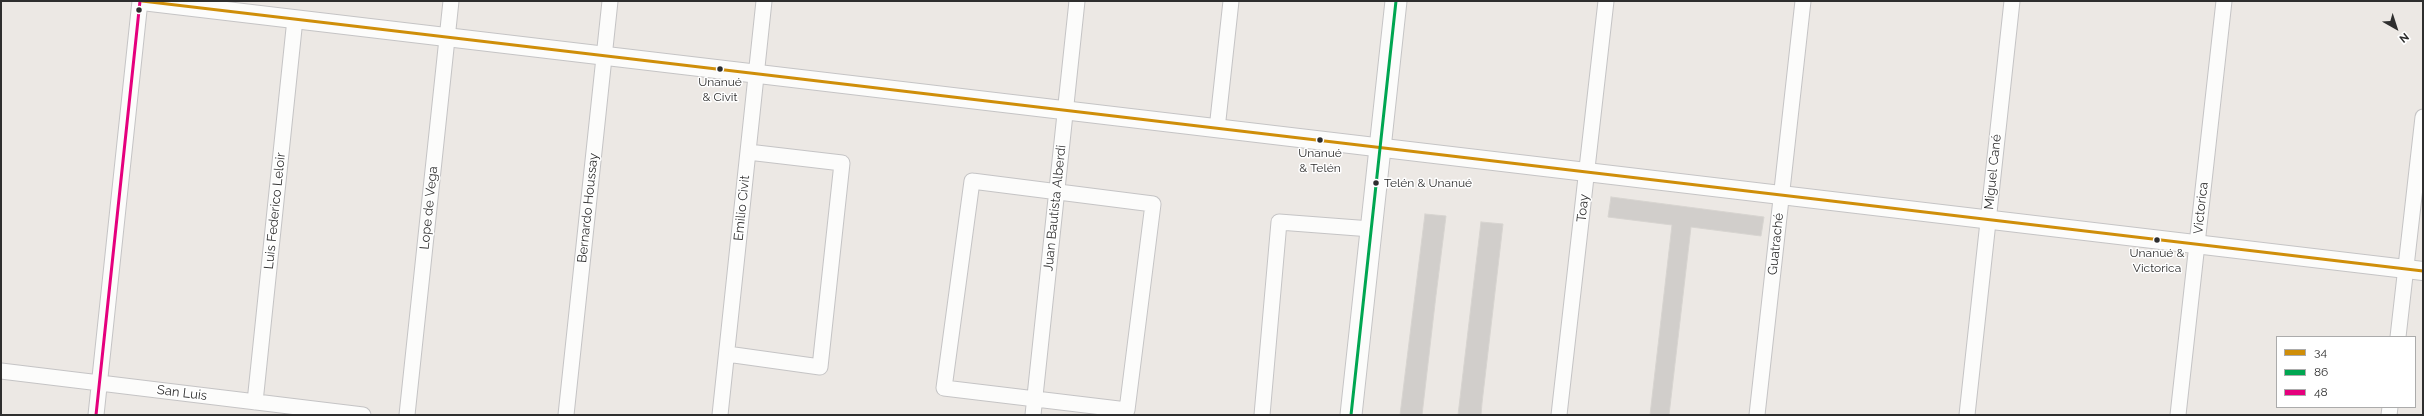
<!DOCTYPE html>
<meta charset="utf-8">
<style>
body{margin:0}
#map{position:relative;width:2424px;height:416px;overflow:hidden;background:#ece8e4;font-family:Raleway,sans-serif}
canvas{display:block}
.frame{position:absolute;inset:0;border:2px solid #2e2e2e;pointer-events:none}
.legend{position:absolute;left:2276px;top:336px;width:140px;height:72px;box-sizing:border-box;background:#fff;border:1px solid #ababab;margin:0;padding:5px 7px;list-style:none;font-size:12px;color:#2e2e2e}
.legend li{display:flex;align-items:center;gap:8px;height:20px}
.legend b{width:20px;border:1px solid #ababab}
.north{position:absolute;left:2376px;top:8px;width:40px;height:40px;-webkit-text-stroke:3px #fff;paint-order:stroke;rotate:141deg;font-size:11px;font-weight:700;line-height:16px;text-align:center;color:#2e2e2e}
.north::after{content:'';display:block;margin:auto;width:14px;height:18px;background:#2e2e2e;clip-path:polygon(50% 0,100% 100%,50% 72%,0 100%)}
</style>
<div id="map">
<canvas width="2424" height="416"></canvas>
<div class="frame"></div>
<ul class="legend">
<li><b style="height:5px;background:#cf8e09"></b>34</li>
<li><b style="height:5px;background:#00a651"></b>86</li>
<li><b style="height:5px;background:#e5007d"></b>48</li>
</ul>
<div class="north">N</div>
</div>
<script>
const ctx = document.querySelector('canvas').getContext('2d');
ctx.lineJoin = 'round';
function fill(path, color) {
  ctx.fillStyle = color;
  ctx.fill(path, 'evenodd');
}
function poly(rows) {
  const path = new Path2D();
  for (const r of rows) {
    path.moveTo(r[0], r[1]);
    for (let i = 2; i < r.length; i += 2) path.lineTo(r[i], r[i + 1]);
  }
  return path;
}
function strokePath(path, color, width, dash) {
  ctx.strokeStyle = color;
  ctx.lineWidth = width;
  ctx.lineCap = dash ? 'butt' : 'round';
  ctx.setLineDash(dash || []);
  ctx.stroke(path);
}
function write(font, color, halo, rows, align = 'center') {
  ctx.font = font + ' Raleway,sans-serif';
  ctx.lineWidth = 3;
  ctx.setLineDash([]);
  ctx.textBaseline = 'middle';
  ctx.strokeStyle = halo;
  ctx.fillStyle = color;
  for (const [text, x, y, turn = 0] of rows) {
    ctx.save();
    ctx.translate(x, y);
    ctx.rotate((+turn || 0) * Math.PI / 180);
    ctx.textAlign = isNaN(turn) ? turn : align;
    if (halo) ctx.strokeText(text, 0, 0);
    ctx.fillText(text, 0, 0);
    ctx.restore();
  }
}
const building = poly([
 [1611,197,1764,217,1761,236,1691,227,1669,415,1650,415,1672,225,1608,217,1611,197],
 [1425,214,1446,216,1436,295,1422,415,1400,415,1425,214],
 [1481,222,1503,224,1482,403,1481,415,1458,415,1481,222]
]);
fill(building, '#d1cecb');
strokePath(building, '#d7d4d0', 1);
const minor = poly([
 [1217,129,1231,1],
 [972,181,1153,204,1127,410,944,388,972,181],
 [2398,337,2423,117],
 [727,354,820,367,842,163,748,152],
 [1,371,363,415],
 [255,402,295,19],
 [96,415,140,1],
 [407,415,451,1],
 [566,415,610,1],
 [720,415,764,1],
 [1033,415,1077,1],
 [1262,415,1279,222,1371,229],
 [1559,415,1606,1],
 [1757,415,1803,1],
 [1967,415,2012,1],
 [2178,415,2224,1],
 [2389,415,2390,407]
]);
const tertiary = poly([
 [142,1,2423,271]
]);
const secondary = poly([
 [1351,415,1396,1]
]);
strokePath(minor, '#c5c4c5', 17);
strokePath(tertiary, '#c5c4c5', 20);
strokePath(secondary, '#c5c4c5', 23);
strokePath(minor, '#fcfcfb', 15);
strokePath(tertiary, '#fcfcfb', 18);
strokePath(secondary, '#fcfcfb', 21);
strokePath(poly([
 [142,1,2423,271]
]), '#cf8e09', 3);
strokePath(poly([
 [1351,415,1396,1]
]), '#00a651', 3);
strokePath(poly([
 [96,415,140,1]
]), '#e5007d', 3);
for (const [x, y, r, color] of [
 [139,10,3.5,"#2e2e2e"],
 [720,69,3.5,"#2e2e2e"],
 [1320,140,3.5,"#2e2e2e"],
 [1376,183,3.5,"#2e2e2e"],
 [2157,240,3.5,"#2e2e2e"]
]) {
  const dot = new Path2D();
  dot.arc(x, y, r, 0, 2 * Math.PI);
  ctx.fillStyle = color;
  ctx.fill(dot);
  strokePath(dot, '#fff', 1.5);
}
write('12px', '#2e2e2e', '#fff', [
 ["Unanué",720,82],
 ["& Civit",720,97],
 ["Unanué",1320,153],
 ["& Telén",1320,168],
 ["Telén & Unanué",1384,183,"left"],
 ["Unanué &",2157,253],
 ["Victorica",2157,268]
]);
write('13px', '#2e2e2e', '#fff', [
 ["Miguel Cané",1993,172,-84],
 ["Lope de Vega",429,208,-84],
 ["Bernardo Houssay",588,208,-84],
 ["Emilio Civit",742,208,-84],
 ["Juan Bautista Alberdi",1055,208,-84],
 ["Toay",1583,208,-84],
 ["Victorica",2201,208,-84],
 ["Luis Federico Leloir",275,211,-84],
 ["Guatraché",1776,244,-84],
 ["San Luis",182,393,7]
]);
</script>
